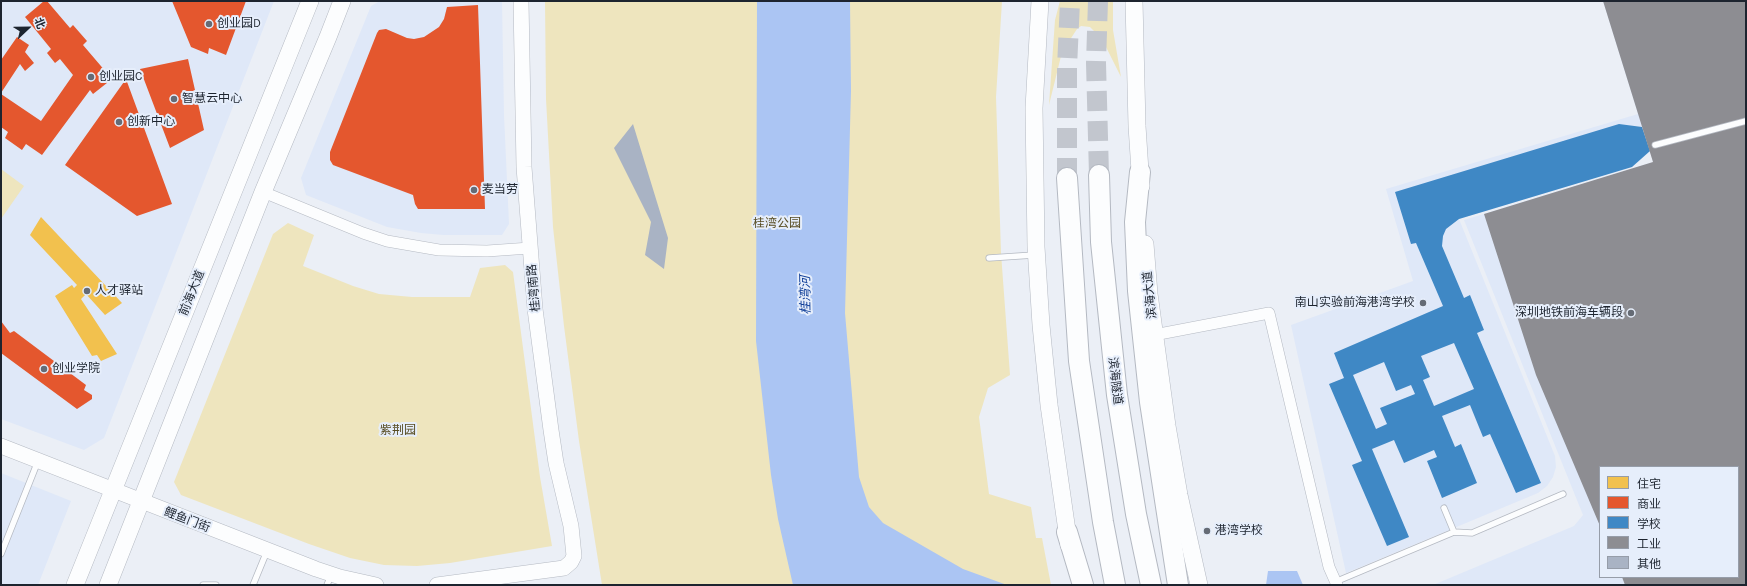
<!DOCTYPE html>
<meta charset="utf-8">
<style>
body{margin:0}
#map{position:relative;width:1747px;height:586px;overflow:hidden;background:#ebeff6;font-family:Karla,"Noto Sans SC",sans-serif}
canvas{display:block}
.frame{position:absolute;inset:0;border:2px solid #1d242f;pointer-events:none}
.legend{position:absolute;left:1599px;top:466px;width:140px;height:112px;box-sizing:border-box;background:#e6eefb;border:1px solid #969da9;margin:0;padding:5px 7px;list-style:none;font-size:12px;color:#1d242f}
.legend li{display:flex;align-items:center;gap:8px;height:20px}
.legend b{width:20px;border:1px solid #969da9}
.north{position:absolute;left:8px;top:8px;width:40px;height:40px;-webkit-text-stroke:3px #e6eefb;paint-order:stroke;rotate:68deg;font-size:11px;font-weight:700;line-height:16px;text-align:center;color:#1d242f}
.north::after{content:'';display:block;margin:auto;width:14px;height:18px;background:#1d242f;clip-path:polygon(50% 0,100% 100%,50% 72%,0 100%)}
</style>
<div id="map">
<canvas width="1747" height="586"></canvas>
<div class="frame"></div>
<ul class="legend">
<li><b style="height:11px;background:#f2c14e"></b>住宅</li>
<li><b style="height:11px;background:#e4572e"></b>商业</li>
<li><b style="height:11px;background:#3f88c5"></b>学校</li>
<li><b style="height:11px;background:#8d8d92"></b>工业</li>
<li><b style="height:11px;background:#a9b3c4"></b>其他</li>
</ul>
<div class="north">北</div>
</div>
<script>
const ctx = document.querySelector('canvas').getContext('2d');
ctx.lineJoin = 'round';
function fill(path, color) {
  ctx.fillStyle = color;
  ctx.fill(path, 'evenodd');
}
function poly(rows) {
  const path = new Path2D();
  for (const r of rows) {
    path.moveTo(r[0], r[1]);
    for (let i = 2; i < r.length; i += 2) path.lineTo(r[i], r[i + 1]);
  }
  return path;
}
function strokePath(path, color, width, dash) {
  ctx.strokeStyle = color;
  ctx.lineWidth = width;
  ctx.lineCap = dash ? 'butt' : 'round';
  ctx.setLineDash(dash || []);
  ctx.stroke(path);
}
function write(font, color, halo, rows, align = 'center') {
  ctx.font = font + ' Karla,"Noto Sans SC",sans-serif';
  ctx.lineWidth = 4;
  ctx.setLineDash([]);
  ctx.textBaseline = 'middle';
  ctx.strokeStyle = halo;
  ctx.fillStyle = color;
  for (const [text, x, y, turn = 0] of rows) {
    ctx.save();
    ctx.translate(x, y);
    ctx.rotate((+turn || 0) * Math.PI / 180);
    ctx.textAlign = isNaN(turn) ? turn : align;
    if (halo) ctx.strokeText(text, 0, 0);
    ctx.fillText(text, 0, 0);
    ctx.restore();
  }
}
fill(poly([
 [1,1,274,1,104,438,84,450,1,419],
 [380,1,502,1,504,115,509,224,502,235,443,235,421,233,387,227,306,195,301,178,371,6],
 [1603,1,1746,1,1746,585,1433,585,1574,526,1583,515,1464,220,1653,162,1650,151,1632,167,1459,219,1555,456,1556,467,1553,477,1547,486,1538,493,1346,573,1291,325,1413,281,1386,189,1638,114],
 [1600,467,1738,467,1738,577,1600,577],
 [1,473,71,501,38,585,1,585]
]), '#dfe8f8');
fill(poly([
 [545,1,1002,1,996,97,1001,253,1010,375,988,388,979,417,989,494,1031,507,1036,538,1042,538,1051,585,602,585,579,441,564,326,553,227,546,99],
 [1060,1,1113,1,1113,30,1121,77,1102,39,1090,27,1081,26,1077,29,1062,52,1049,105,1055,20],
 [1,169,24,186,1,219],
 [288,223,314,235,303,266,353,286,379,294,412,297,470,297,480,268,505,265,513,272,540,477,552,546,450,563,417,566,384,565,350,558,309,544,181,495,174,482,273,234]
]), '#eee5be');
fill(poly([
 [757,1,850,1,851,91,845,313,859,477,869,507,883,523,963,569,1007,585,793,585,778,519,771,475,756,341],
 [1268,571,1297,571,1303,585,1266,585]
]), '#abc5f3');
fill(poly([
 [1722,163,1738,210,1730,213,1736,231,1743,229,1746,239,1746,275,1724,282,1688,174],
 [1632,193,1647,240,1640,243,1645,260,1652,257,1666,302,1630,313,1596,205],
 [41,217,122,303,105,315,86,294,81,299,117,354,101,361,97,355,92,356,55,296,72,285,74,288,77,285,30,235],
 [1540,223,1555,270,1548,273,1553,290,1561,287,1575,332,1538,343,1504,235],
 [1599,397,1618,443,1611,445,1618,462,1625,459,1628,467,1600,467,1600,498,1564,412],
 [1715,431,1729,465,1722,467,1664,467,1658,454],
 [1746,538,1746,581,1738,562,1738,542],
 [1658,577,1672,577,1676,585,1639,585]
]), '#f2c14e');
fill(poly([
 [44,1,47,1,70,28,73,25,87,41,83,45,112,79,93,94,90,90,42,155,26,144,22,150,5,138,8,132,1,127,1,94,41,121,73,75,60,59,55,63,47,53,51,49,25,17],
 [172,1,246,1,226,55,209,48,208,54,191,47],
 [478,5,485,209,418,209,415,204,413,195,333,165,330,160,330,152,377,33,379,30,386,29,407,38,414,39,424,37,439,27,444,19,447,7],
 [17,37,29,45,25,52,34,63,25,71,20,64,1,93,1,60],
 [188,59,204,130,170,148,140,69],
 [126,79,172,204,137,216,65,165],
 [1,321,10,333,14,331,86,385,84,390,92,395,92,399,77,409,1,353]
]), '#e4572e');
fill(poly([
 [1746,41,1746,80,1719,93,1696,61,1714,52],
 [1619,124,1642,127,1650,151,1632,167,1459,219,1446,229,1443,236,1442,246,1464,298,1470,295,1484,330,1477,333,1541,483,1516,493,1490,434,1483,437,1470,405,1442,416,1455,447,1461,444,1477,483,1442,498,1427,461,1437,457,1434,450,1404,463,1394,440,1372,449,1409,537,1387,546,1352,465,1362,461,1329,384,1344,378,1334,353,1443,306,1416,243,1411,244,1395,192],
 [1454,343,1474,389,1434,406,1423,380,1430,377,1421,356],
 [1384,362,1396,391,1411,385,1415,394,1380,408,1387,424,1376,429,1353,375]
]), '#3f88c5');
fill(poly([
 [1603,1,1746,1,1746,585,1625,585,1622,577,1738,577,1738,467,1600,467,1600,526,1536,375,1484,214,1653,162]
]), '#8d8d92');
fill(poly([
 [633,124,668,238,664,269,645,255,651,222,614,148]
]), '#a9b3c4');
strokePath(poly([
 [1098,1,1096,63,1099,175],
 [1067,178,1067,68,1070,1]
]), '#c2c6ce', 20, [20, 10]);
const lane = poly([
 [1655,145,1746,121],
 [989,258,1034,255],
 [1444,508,1454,532],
 [1,554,38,461],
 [1335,582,1454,532,1472,533,1563,494],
 [203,585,216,585],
 [253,585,267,551],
 [327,585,331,575]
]);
const street = poly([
 [263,192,363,233,387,241,439,250,487,251,530,248],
 [1154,335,1269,313,1329,567,1337,585]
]);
const secondary = poly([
 [1,446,316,569,340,577,376,585],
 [437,585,564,568,571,562,574,556,571,526,556,463,551,430,535,309,524,167,521,1]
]);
const primary = poly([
 [1040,1,1034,108,1036,247,1041,325,1049,405,1069,545],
 [1134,1,1137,126,1141,186],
 [1145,244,1149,294,1167,426,1179,495,1199,585],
 [75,585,310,1],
 [108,585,263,192,328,37,342,1]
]);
const highway = poly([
 [1140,172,1135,222,1138,291,1150,402,1178,585],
 [1099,175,1101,242,1117,395,1136,514,1151,585],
 [1067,178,1079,361,1103,522,1115,585],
 [1067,532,1083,585]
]);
strokePath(lane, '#b4b9c2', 7);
strokePath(street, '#b4b9c2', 12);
strokePath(secondary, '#b4b9c2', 16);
strokePath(primary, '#b4b9c2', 18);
strokePath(highway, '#b4b9c2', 22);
strokePath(lane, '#fcfdfe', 5.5);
strokePath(street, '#fcfdfe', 11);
strokePath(secondary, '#fcfdfe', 15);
strokePath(primary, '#fcfdfe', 17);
strokePath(highway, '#fcfdfe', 20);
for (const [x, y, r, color] of [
 [209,24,4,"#656b75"],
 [91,77,4,"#656b75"],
 [174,99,4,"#656b75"],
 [119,122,4,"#656b75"],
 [474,190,4,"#656b75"],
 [87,291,4,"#656b75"],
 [1423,303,4,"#656b75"],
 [1631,313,4,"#656b75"],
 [44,369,4,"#656b75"],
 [1207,531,4,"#656b75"]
]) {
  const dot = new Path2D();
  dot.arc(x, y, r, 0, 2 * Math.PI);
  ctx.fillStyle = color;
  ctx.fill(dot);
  strokePath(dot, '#e6eefb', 1.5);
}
write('12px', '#1d242f', '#e6eefb', [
 ["创业园D",217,24],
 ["创业园C",99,77],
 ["智慧云中心",182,99],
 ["创新中心",127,122],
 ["麦当劳",482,190],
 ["人才驿站",95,291],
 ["南山实验前海港湾学校",1415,303,"right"],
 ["深圳地铁前海车辆段",1623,313,"right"],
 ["创业学院",52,369],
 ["港湾学校",1215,531]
], 'left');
write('12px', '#574c22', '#e6eefb', [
 ["桂湾公园",777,224],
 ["紫荆园",398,431]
]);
write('12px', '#1d242f', '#e6eefb', [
 ["桂湾南路",534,288,-95],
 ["前海大道",192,293,-68],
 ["滨海大道",1150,295,-96],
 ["滨海隧道",1115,381,83],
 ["鲤鱼门街",187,520,21]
]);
write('italic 13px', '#114099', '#e6eefb', [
 ["桂湾河",806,295,-91]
]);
</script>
